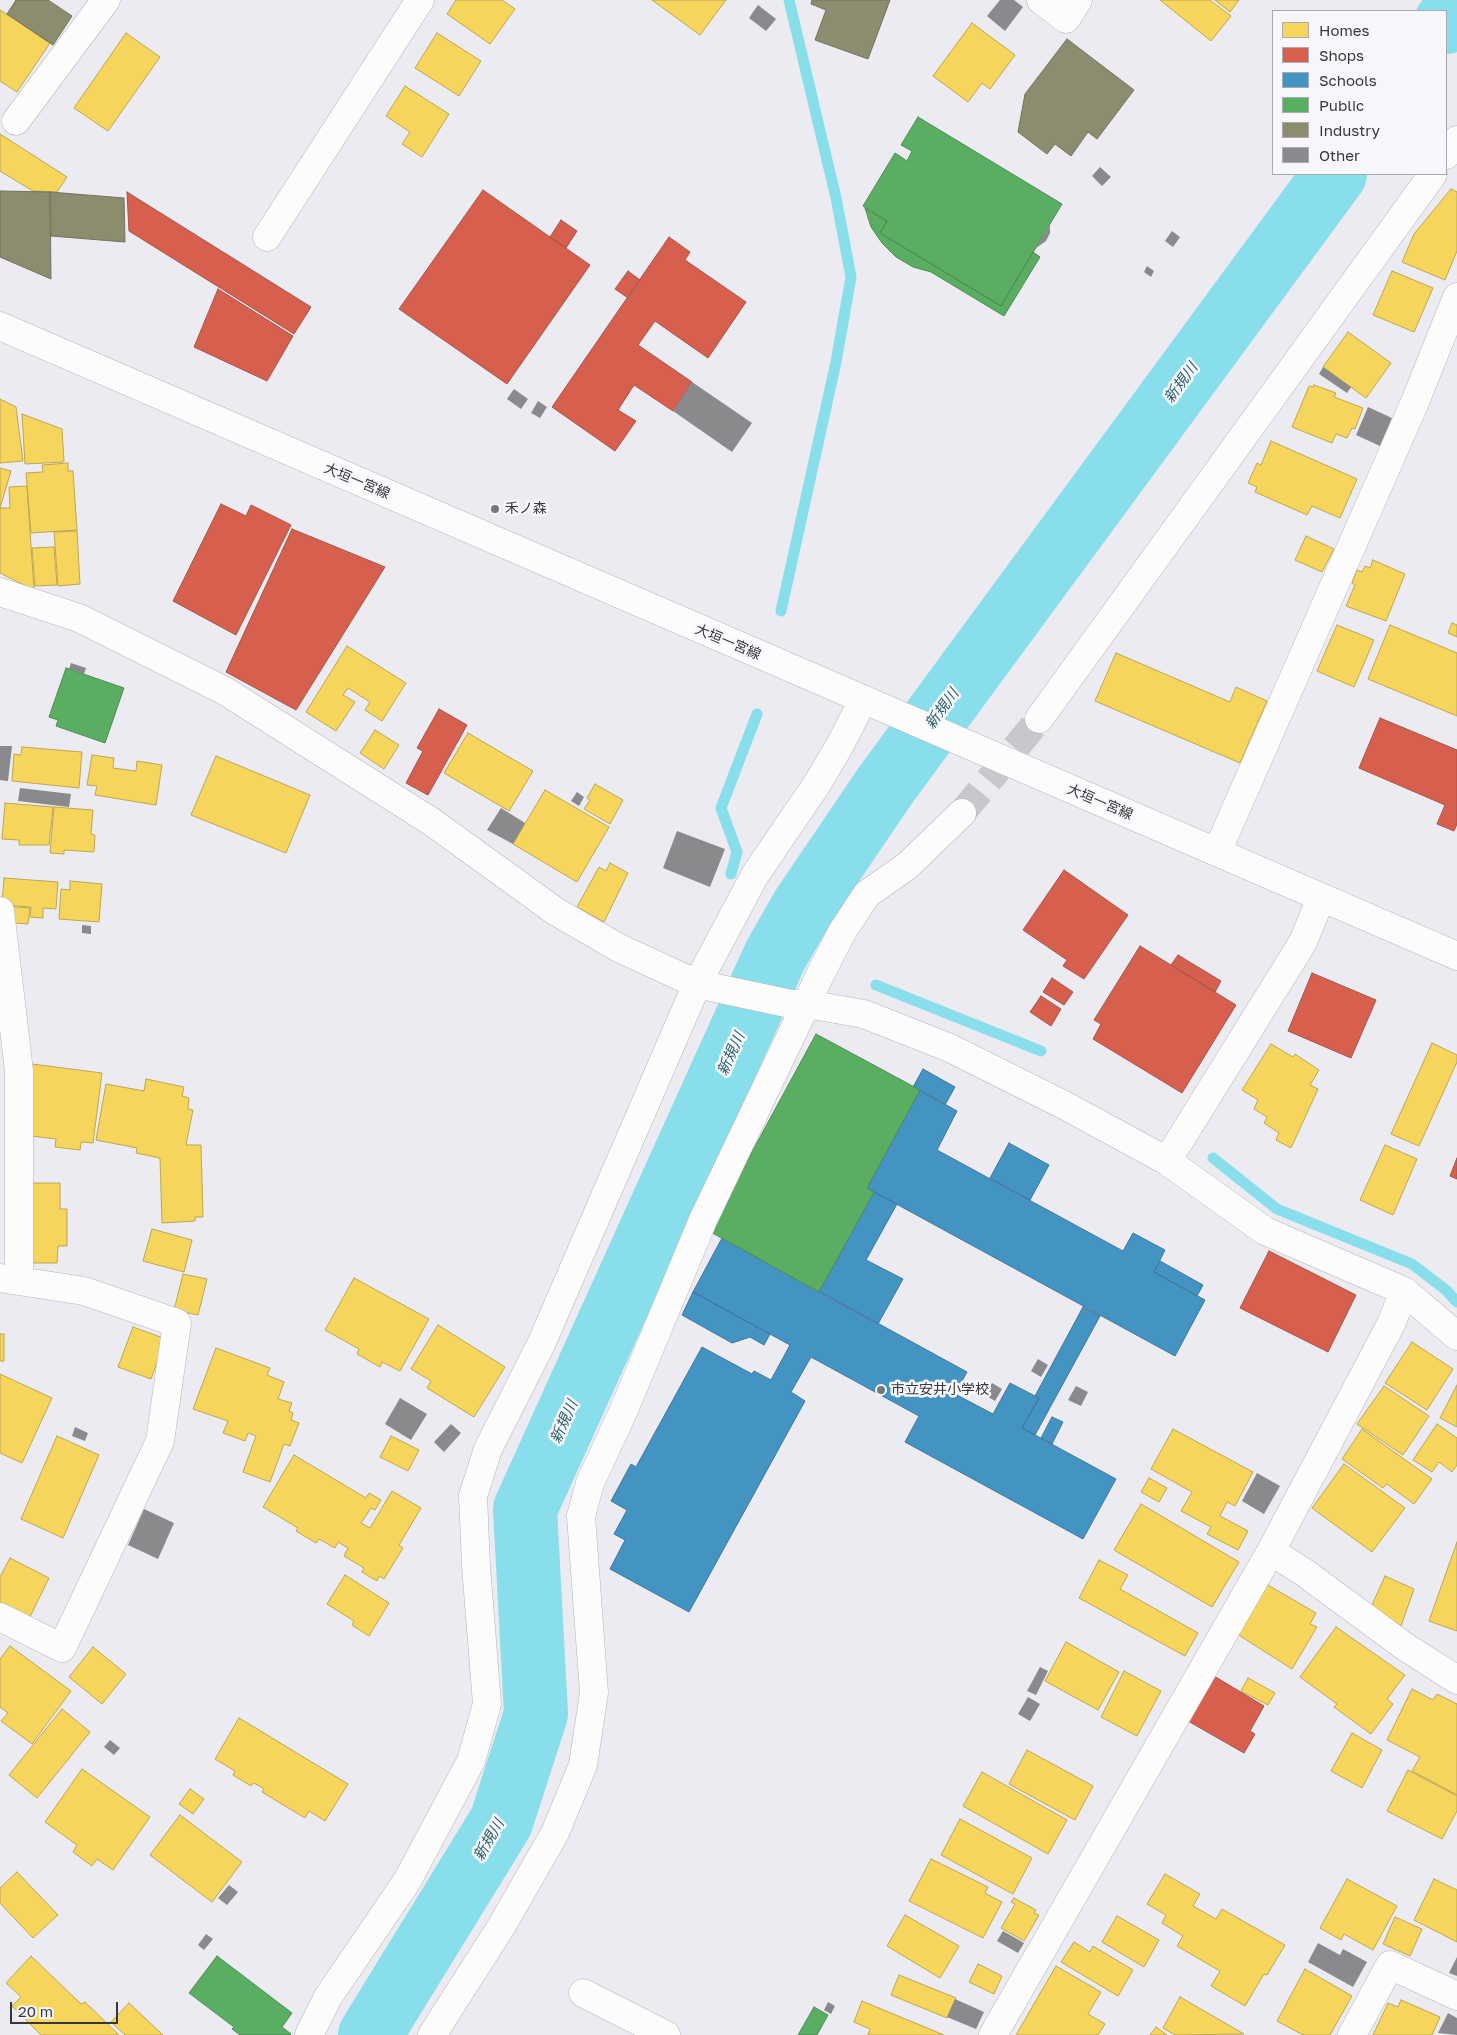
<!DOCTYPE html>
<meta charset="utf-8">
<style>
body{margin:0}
#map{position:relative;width:1457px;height:2035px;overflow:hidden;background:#ebebf1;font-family:"Golos Text",sans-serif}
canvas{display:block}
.legend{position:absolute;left:1272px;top:10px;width:175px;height:165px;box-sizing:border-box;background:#f6f6fd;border:1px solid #aaaab0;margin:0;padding:6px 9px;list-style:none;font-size:15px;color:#37383c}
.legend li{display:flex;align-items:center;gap:10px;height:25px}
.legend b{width:25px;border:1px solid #aaaab0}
.scale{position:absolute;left:10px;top:2002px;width:108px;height:22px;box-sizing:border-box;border:2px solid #37383c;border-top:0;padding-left:6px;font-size:15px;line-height:18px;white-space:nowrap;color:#37383c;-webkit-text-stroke:4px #f6f6fd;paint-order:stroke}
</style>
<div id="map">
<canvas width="1457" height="2035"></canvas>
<ul class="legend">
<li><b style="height:14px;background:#f6d55c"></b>Homes</li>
<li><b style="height:14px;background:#d6604d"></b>Shops</li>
<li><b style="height:14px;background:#4393c3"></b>Schools</li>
<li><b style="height:14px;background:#5aae61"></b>Public</li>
<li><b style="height:14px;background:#8c8c6e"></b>Industry</li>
<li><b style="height:14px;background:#8a898b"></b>Other</li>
</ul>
<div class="scale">20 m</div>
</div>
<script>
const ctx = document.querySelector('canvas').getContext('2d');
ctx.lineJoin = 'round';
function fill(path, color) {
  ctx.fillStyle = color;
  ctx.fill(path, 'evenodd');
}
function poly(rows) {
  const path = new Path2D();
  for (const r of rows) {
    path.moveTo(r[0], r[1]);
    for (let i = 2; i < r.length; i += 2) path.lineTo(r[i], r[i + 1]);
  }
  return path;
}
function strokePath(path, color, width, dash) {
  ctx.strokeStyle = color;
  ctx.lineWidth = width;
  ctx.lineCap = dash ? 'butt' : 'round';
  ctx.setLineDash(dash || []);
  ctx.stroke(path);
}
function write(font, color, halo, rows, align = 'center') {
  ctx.font = font + ' "Golos Text","Noto Sans JP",sans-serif';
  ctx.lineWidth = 5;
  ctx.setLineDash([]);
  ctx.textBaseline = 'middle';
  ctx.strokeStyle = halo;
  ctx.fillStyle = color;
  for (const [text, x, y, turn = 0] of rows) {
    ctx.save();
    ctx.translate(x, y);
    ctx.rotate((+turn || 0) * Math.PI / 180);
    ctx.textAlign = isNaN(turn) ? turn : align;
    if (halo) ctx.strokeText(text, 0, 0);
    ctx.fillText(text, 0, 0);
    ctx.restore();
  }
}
const homes = poly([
 [456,0,502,0,515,9,490,44,447,14,456,0],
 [652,0,726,0,700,35,652,0],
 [1160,0,1210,0,1231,16,1211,41,1160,0],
 [1215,0,1239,0,1230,12,1215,0],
 [0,10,50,43,17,92,0,81,0,10],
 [972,23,1015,55,990,89,982,83,968,102,933,76,972,23],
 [126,33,160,57,108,131,74,108,126,33],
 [437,33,481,61,459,96,415,68,437,33],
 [405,86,449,114,422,157,402,144,410,132,386,116,405,86],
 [0,134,67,177,57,192,33,191,0,171,0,134],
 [1451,189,1457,192,1457,251,1445,280,1402,262,1414,234,1451,189],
 [1392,271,1433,288,1414,332,1373,315,1392,271],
 [1348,332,1391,363,1366,398,1323,367,1348,332],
 [1314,385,1336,393,1334,397,1363,408,1355,429,1352,428,1347,438,1336,434,1332,443,1292,427,1309,386,1313,387,1314,385],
 [0,399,16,407,23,461,0,463,0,399],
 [22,414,62,429,64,462,25,464,22,414],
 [1271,441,1357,479,1340,518,1312,506,1307,515,1255,492,1257,487,1248,483,1257,463,1261,465,1271,441],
 [68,463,68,471,73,471,77,530,31,533,26,473,43,472,42,465,68,463],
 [0,468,11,471,0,508,10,508,9,487,27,486,34,590,0,573,0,468],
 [77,531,80,584,58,586,54,532,77,531],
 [1306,536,1334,549,1322,572,1295,560,1306,536],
 [54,547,57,585,35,586,32,548,54,547],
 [1373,560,1405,574,1386,621,1346,606,1355,585,1352,583,1357,570,1362,572,1365,566,1370,568,1373,560],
 [1452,623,1457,625,1457,637,1448,633,1452,623],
 [1337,625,1374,640,1354,687,1317,671,1337,625],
 [1390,625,1457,653,1457,716,1368,679,1390,625],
 [347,646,406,683,382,721,365,710,370,702,348,688,343,695,355,702,336,731,306,712,347,646],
 [1116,653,1230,702,1236,687,1267,701,1240,763,1095,701,1116,653],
 [375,730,399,745,384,769,360,753,375,730],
 [468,733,533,771,509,811,444,773,468,733],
 [22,747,82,752,79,788,12,781,14,754,21,755,22,747],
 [92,755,114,758,113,768,136,771,137,761,162,765,156,805,95,795,97,786,87,785,92,755],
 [216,756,310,795,286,853,191,815,216,756],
 [595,784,623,800,610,824,584,809,590,800,587,798,595,784],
 [545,790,609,827,577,882,513,844,545,790],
 [5,803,53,807,49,845,19,845,19,840,2,839,5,803],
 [54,807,93,810,91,834,95,835,94,852,64,850,64,854,50,853,54,807],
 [610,863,628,873,604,922,577,907,599,867,606,871,610,863],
 [4,878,58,882,56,909,43,908,43,918,30,917,31,907,2,905,4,878],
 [70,881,102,884,99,922,59,919,61,889,70,890,70,881],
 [4,906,30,908,28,924,3,922,4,906],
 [1432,1043,1457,1055,1457,1062,1419,1146,1391,1134,1432,1043],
 [1271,1044,1293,1057,1295,1054,1319,1070,1310,1085,1318,1089,1291,1148,1276,1140,1279,1133,1264,1123,1267,1117,1254,1109,1258,1100,1242,1090,1271,1044],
 [32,1064,102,1073,93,1143,81,1142,80,1150,55,1147,56,1139,23,1135,32,1064],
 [146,1079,184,1087,182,1096,189,1098,188,1109,193,1110,186,1145,201,1145,203,1217,195,1217,195,1221,162,1223,160,1158,136,1153,137,1148,96,1140,106,1084,144,1091,146,1079],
 [1385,1145,1417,1159,1393,1215,1360,1200,1385,1145],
 [25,1183,60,1183,60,1209,67,1209,67,1246,58,1246,57,1263,24,1263,25,1183],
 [152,1229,192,1240,184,1272,143,1261,152,1229],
 [183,1274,207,1279,198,1315,174,1310,183,1274],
 [354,1278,429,1319,400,1371,382,1362,380,1367,357,1354,359,1349,325,1330,354,1278],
 [438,1325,505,1367,474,1417,427,1388,431,1381,411,1369,438,1325],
 [133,1327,166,1339,151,1379,118,1367,133,1327],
 [0,1334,4,1334,4,1361,0,1361,0,1334],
 [1412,1342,1453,1369,1427,1410,1385,1383,1412,1342],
 [216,1348,270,1368,267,1375,284,1382,278,1399,292,1403,289,1411,293,1413,291,1420,299,1423,290,1446,284,1444,270,1482,243,1472,256,1436,248,1433,245,1441,223,1433,228,1421,193,1409,216,1348],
 [0,1374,52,1398,22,1463,0,1453,0,1374],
 [1457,1385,1457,1427,1440,1418,1457,1385],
 [1384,1386,1429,1416,1403,1455,1357,1424,1384,1386],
 [1437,1424,1457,1438,1457,1465,1452,1472,1439,1462,1432,1472,1413,1460,1437,1424],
 [1173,1429,1253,1472,1235,1506,1227,1502,1220,1516,1248,1531,1238,1550,1207,1534,1211,1527,1181,1511,1192,1492,1151,1469,1173,1429],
 [1362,1429,1432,1479,1414,1504,1387,1484,1383,1488,1342,1459,1362,1429],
 [57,1436,99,1455,63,1538,21,1519,57,1436],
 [391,1436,419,1450,408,1471,380,1457,391,1436],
 [294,1455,366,1498,369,1493,381,1500,375,1510,371,1508,361,1523,370,1528,392,1491,421,1508,399,1545,403,1548,384,1579,379,1576,377,1581,362,1572,364,1568,344,1556,348,1548,338,1542,335,1548,319,1539,316,1543,296,1531,298,1528,263,1507,294,1455],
 [1344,1464,1405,1508,1372,1552,1312,1508,1344,1464],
 [1149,1478,1167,1488,1159,1502,1141,1492,1149,1478],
 [1141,1504,1239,1562,1212,1607,1114,1550,1141,1504],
 [1457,1542,1457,1631,1429,1621,1457,1542],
 [10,1558,49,1578,29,1619,0,1604,0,1577,10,1558],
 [1099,1560,1128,1575,1120,1589,1198,1633,1185,1656,1079,1598,1099,1560],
 [345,1575,389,1603,369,1636,352,1625,354,1621,327,1604,345,1575],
 [1385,1576,1414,1589,1401,1626,1371,1607,1385,1576],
 [1266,1584,1316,1613,1310,1624,1317,1627,1292,1669,1237,1634,1266,1584],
 [1336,1627,1405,1675,1387,1699,1393,1704,1371,1734,1334,1707,1337,1704,1300,1677,1336,1627],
 [1066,1642,1119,1672,1098,1710,1045,1681,1066,1642],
 [10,1646,71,1691,32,1744,1,1721,8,1713,0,1707,0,1659,10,1646],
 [93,1647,126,1674,102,1704,69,1677,93,1647],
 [1124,1671,1161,1691,1137,1736,1101,1717,1124,1671],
 [1248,1678,1275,1693,1268,1705,1241,1691,1248,1678],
 [1412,1689,1433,1700,1437,1694,1457,1704,1457,1795,1412,1771,1420,1757,1387,1740,1412,1689],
 [62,1709,90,1732,37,1798,9,1775,62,1709],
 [239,1718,348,1784,325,1821,309,1811,305,1818,262,1792,264,1789,254,1783,251,1786,233,1775,235,1771,215,1759,239,1718],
 [1352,1733,1382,1750,1362,1788,1331,1771,1352,1733],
 [1027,1750,1093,1786,1075,1820,1009,1784,1027,1750],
 [82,1769,150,1817,113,1870,97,1859,92,1866,73,1852,77,1845,45,1822,82,1769],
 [1408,1770,1457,1796,1457,1811,1442,1839,1387,1811,1408,1770],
 [982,1772,1067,1820,1048,1854,963,1806,982,1772],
 [190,1789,204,1799,193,1814,179,1804,190,1789],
 [180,1815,242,1862,212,1902,150,1855,180,1815],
 [960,1819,1032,1858,1013,1894,941,1855,960,1819],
 [931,1859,988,1887,985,1893,1002,1902,983,1938,909,1901,931,1859],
 [17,1872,58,1915,33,1938,0,1903,0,1888,17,1872],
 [1165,1874,1200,1894,1193,1906,1216,1919,1222,1909,1285,1945,1267,1975,1264,1974,1245,2006,1211,1986,1220,1971,1177,1946,1183,1936,1162,1923,1166,1915,1147,1904,1165,1874],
 [1347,1879,1397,1906,1373,1950,1344,1934,1341,1940,1320,1928,1347,1879],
 [1434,1879,1457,1890,1457,1942,1414,1920,1434,1879],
 [1014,1898,1036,1910,1034,1913,1039,1915,1024,1941,1001,1928,1015,1904,1011,1902,1014,1898],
 [905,1915,959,1946,940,1978,887,1946,905,1915],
 [1117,1916,1159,1940,1144,1967,1102,1942,1117,1916],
 [1395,1917,1422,1929,1410,1956,1383,1944,1395,1917],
 [1074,1942,1090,1952,1093,1946,1133,1970,1118,1996,1061,1962,1074,1942],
 [31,1956,81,2004,85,2002,119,2035,41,2035,12,2006,21,1997,6,1983,31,1956],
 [978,1964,1002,1976,994,1994,969,1982,978,1964],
 [1056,1966,1101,1992,1088,2014,1105,2024,1098,2035,1016,2035,1056,1966],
 [1305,1969,1352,1996,1330,2035,1303,2035,1277,2021,1305,1969],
 [899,1975,956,1998,947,2018,891,1995,899,1975],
 [1180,1997,1244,2034,1175,2035,1163,2028,1180,1997],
 [1401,2000,1440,2017,1432,2035,1373,2035,1388,2003,1398,2007,1401,2000],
 [862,2001,944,2035,868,2035,870,2029,854,2022,862,2001],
 [129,2003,163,2035,125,2035,111,2022,129,2003],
 [1156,2027,1167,2035,1150,2035,1156,2027]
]);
fill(homes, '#f6d55c');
strokePath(homes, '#bda652', 1);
const shops = poly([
 [483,190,590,265,507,384,399,309,483,190],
 [127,192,311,307,294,334,129,231,127,192],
 [561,220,577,231,566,248,550,237,561,220],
 [669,237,690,252,685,260,746,302,708,358,655,321,638,345,692,382,673,411,634,385,618,410,636,421,615,451,552,407,669,237],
 [628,271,640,280,628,298,615,289,628,271],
 [218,289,293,336,267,381,194,347,218,289],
 [221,504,246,516,251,505,291,525,236,635,173,601,221,504],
 [292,529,385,567,296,710,226,672,292,529],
 [439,709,467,725,428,795,406,783,423,751,417,748,439,709],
 [1380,718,1457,750,1457,824,1454,831,1437,824,1445,805,1359,768,1380,718],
 [1064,870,1128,915,1084,979,1063,966,1067,960,1023,930,1064,870],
 [1140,946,1236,1005,1182,1093,1093,1039,1101,1024,1094,1020,1140,946],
 [1178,955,1221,981,1215,992,1171,965,1178,955],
 [1312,973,1376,1000,1351,1058,1288,1031,1312,973],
 [1052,978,1073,992,1064,1005,1043,992,1052,978],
 [1041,996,1061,1009,1051,1026,1030,1012,1041,996],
 [1457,1158,1457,1179,1450,1176,1457,1158],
 [1269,1251,1356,1295,1328,1352,1240,1308,1269,1251],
 [1214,1676,1264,1706,1250,1731,1255,1734,1244,1753,1188,1721,1214,1676]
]);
fill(shops, '#d6604d');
strokePath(shops, '#a65448', 1);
const schools = poly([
 [923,1069,955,1087,945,1105,913,1087,923,1069],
 [920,1090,957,1111,937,1150,1123,1251,1133,1233,1165,1250,1154,1272,1205,1300,1175,1356,867,1188,920,1090],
 [1009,1143,1049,1165,1030,1200,990,1178,1009,1143],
 [874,1192,897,1204,866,1260,903,1279,878,1324,819,1292,874,1192],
 [722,1238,967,1372,955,1394,993,1414,1010,1383,1039,1398,1022,1428,1116,1479,1083,1539,905,1442,919,1416,811,1357,791,1392,805,1401,689,1612,610,1569,625,1540,614,1534,627,1510,611,1501,631,1464,636,1467,702,1347,752,1374,754,1371,771,1380,790,1345,693,1292,722,1238],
 [1160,1261,1203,1285,1197,1296,1154,1272,1160,1261],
 [693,1292,770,1334,764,1345,750,1337,732,1343,682,1315,693,1292],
 [1083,1307,1100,1316,1035,1435,1022,1428,1039,1398,1035,1396,1083,1307],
 [1052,1417,1063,1422,1052,1444,1041,1438,1052,1417]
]);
fill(schools, '#4393c3');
strokePath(schools, '#3f789a', 1);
const public = poly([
 [918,117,1062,204,1001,306,880,233,887,221,863,206,895,153,907,161,912,151,901,145,918,117],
 [865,208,887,221,880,233,1001,306,1033,252,1040,257,1004,316,931,272,913,267,896,257,882,243,871,227,865,208],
 [66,668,124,688,105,743,56,726,58,720,49,717,66,668],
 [816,1034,920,1090,867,1188,874,1192,819,1292,709,1231,816,1034],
 [217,1956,292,2013,282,2027,291,2034,290,2035,240,2035,232,2029,234,2027,189,1993,217,1956],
 [814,2007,828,2015,817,2035,798,2035,814,2007]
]);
fill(public, '#5aae61');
strokePath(public, '#508b56', 1);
const industry = poly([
 [16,0,48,0,72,16,53,45,7,14,16,0],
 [812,0,890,0,868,59,815,40,826,10,811,4,812,0],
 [1067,39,1134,90,1097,139,1088,132,1071,156,1055,144,1047,154,1018,132,1025,94,1067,39],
 [0,191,50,192,51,279,0,257,0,191],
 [50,192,124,198,125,242,51,236,50,192]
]);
fill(industry, '#8c8c6e');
strokePath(industry, '#72735f', 1);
strokePath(poly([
 [781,611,836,362,851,277,836,198,789,0],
 [731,874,737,852,721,808,757,714],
 [876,985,1041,1051],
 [1213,1158,1277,1209,1412,1264,1446,1290,1457,1302]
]), '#89deec', 11);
strokePath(poly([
 [1446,22,1457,7],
 [370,2035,501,1822,536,1714,525,1509,775,956,803,907,885,786,1335,174]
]), '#89deec', 64);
fill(poly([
 [1000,0,1014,0,1023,7,1005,31,987,16],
 [758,5,776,19,766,31,749,18],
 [1100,167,1111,177,1102,186,1092,176],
 [1050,225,1050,233,1046,241,1036,248],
 [1172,231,1180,237,1173,247,1165,241],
 [1147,266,1154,271,1151,277,1144,272],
 [1323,367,1351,387,1347,393,1319,374],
 [692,382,752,423,732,452,673,411],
 [514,389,528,399,521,409,507,399],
 [538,401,547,407,540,418,531,413],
 [1368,407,1392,418,1380,446,1356,435],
 [71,663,86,668,84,674,69,669],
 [0,746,12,746,8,781,0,780],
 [20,788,71,794,69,807,18,801],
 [577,792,584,797,579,806,571,801],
 [501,808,525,823,513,844,487,830],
 [677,831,725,849,710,887,663,868],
 [82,925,91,926,91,934,82,933],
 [1038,1359,1048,1365,1041,1377,1031,1371],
 [992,1383,1002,1389,995,1401,985,1395],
 [1076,1386,1088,1392,1081,1406,1068,1400],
 [400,1398,427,1414,411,1440,385,1424],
 [451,1424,461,1433,444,1452,434,1442],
 [75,1427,88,1433,85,1441,72,1436],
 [1257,1473,1280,1486,1264,1514,1242,1501],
 [144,1509,174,1523,158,1559,128,1545],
 [1040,1667,1048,1671,1036,1695,1027,1691],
 [1028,1697,1040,1704,1030,1721,1018,1714],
 [110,1740,120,1748,114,1755,104,1747],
 [229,1885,238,1892,227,1905,218,1898],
 [1003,1931,1024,1943,1018,1953,997,1941],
 [206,1934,213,1939,204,1950,198,1945],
 [1318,1943,1340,1955,1343,1949,1367,1962,1353,1987,1308,1962],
 [1457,1957,1457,1976,1449,1973],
 [955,1999,984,2012,976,2029,947,2017],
 [828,2002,835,2006,831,2014,824,2010],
 [1448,2013,1457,2018,1457,2035,1438,2033]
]), '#8a898b');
strokePath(poly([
 [962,813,1039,719]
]), '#c7c7cd', 28, [28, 14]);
const street = poly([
 [1041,0,1066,19,1078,0],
 [16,121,106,0],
 [1446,155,1457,140],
 [267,237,420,0],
 [0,592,79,618,225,691,432,822,555,911,617,947,697,984,791,1004,807,1004,864,1014,950,1048,1064,1105,1167,1161,1265,1231,1404,1291,1457,1336],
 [1039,719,1433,174],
 [1217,852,1415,402,1457,297],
 [0,911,19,1071,19,1280],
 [1167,1161,1303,942,1321,898],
 [0,1278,84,1291,177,1323,160,1441,62,1648,0,1617],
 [1271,1551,1305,1573,1404,1646,1457,1680],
 [583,1993,666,2035],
 [309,2035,328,1997,407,1881,471,1761,487,1704,476,1566,473,1496,488,1449,542,1342,697,984,755,875,817,784,840,745,863,700],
 [432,2035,501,1927,555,1833,583,1765,594,1693,581,1516,590,1483,623,1412,703,1220,821,973,842,932,867,894,907,866,962,813],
 [993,2035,1271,1551,1391,1324,1404,1291],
 [1352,2035,1390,1965,1457,1996]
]);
const primary = poly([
 [0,326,1457,956]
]);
strokePath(street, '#b5b5b9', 29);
strokePath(primary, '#b5b5b9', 29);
strokePath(street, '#fcfcfd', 28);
strokePath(primary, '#fcfcfd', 28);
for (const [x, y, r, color] of [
 [495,509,5,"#76777b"],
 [881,1390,5,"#76777b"]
]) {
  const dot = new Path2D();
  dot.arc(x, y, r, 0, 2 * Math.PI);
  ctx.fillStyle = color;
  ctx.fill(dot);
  strokePath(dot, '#f6f6fd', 2);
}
write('14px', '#37383c', '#f6f6fd', [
 ["大垣一宮線",357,481,23],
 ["大垣一宮線",728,642,23],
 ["大垣一宮線",1100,802,23]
]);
write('14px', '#37383c', '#f6f6fd', [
 ["禾ノ森",505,509],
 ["市立安井小学校",891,1390]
], 'left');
write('italic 15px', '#2d6168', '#f6f6fd', [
 ["新規川",1181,383,-54],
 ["新規川",942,709,-54],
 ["新規川",731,1054,-66],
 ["新規川",564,1422,-66],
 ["新規川",489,1840,-60]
]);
</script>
